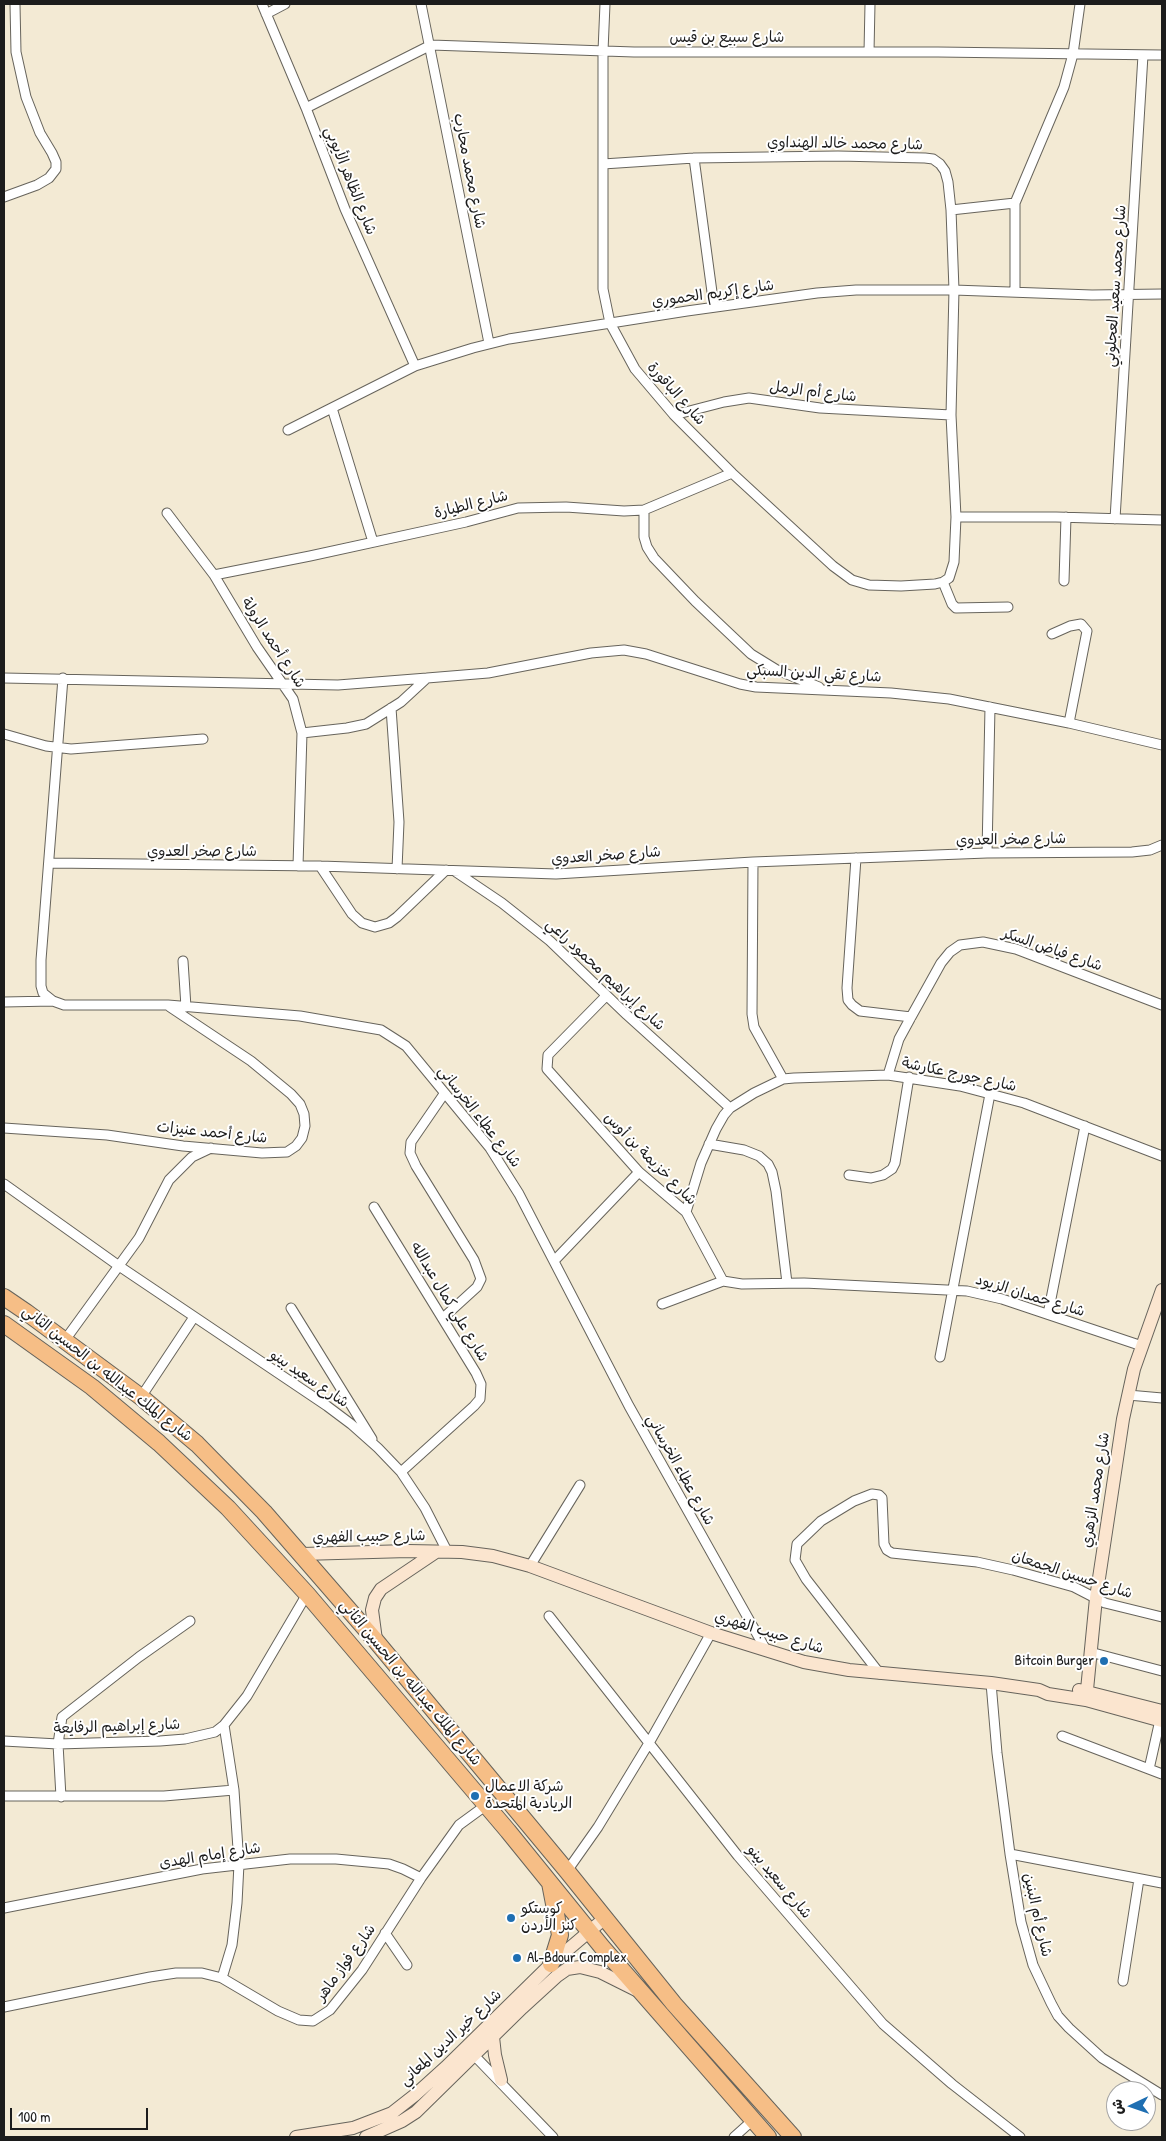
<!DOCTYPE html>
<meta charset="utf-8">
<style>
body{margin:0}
#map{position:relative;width:1166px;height:2141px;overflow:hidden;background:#f3ead4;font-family:"Patrick Hand","Playpen Sans Arabic",sans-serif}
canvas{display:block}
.frame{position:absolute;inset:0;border:5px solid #1c1c1c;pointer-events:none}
.north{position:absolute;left:1106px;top:2081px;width:50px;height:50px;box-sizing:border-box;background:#fff;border:1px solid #a4a4a4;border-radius:50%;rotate:267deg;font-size:14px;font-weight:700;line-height:20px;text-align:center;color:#1c1c1c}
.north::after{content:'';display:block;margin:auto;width:18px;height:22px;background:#1f6fb2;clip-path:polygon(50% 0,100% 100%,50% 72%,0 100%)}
.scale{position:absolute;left:10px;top:2108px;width:138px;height:22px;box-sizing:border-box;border:2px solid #1c1c1c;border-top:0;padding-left:6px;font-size:15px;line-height:18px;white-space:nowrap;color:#1c1c1c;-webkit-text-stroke:4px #fff;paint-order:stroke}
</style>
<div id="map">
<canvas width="1166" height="2141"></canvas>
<div class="frame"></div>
<div class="north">ش</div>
<div class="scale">100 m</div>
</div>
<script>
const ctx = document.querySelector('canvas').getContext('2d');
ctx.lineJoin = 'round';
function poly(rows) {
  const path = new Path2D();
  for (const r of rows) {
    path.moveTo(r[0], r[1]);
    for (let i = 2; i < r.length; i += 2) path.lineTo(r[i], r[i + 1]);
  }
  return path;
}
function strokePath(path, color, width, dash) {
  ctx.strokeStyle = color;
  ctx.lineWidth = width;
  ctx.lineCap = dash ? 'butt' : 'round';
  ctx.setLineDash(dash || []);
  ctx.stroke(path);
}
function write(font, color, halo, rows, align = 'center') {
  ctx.font = font + ' "Patrick Hand","Playpen Sans Arabic",sans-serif';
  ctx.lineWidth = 4;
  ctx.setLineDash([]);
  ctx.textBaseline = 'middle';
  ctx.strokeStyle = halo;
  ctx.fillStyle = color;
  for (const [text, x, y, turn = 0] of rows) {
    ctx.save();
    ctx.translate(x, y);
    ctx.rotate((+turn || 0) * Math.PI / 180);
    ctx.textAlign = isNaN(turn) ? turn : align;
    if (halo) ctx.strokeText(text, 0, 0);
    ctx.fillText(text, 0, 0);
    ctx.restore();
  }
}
const street = poly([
 [262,4,306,108,345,209,415,366],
 [421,4,489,343],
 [266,14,285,4],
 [869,52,870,4],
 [306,108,431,45,634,52,938,52,1162,55],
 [694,158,714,307],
 [603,164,694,158,838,156,925,158,933,159,940,164,945,171,948,182,951,210,954,290,951,415,956,517,954,562,949,578,943,582,935,584,901,586,869,585,852,580,833,566,732,473,674,415,635,369,610,323,603,289,603,51,605,4],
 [4,197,37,185,49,178,56,169,56,162,52,153,40,133,26,97,16,52,15,4],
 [951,210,1015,203],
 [1015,292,1015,203,1064,87,1073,54,1080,4],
 [332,408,373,542],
 [674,415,724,402,749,398,820,408,951,415],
 [288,430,415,366,473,348,509,339,687,311,817,293,856,290,954,290,1092,295,1162,294],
 [644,510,644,537,647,547,654,558,695,601,751,654,777,670,819,687],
 [167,513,214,575,257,647,293,699,302,733,298,866],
 [956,517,1056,517,1162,520],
 [1115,519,1143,55],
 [214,575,310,556,466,522,518,508,566,507,624,511,644,510,732,473],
 [1064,581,1066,517],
 [943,582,952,604,956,608,1008,607],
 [1052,634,1070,626,1081,624,1087,631,1069,723],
 [4,678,338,685,427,678],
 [63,678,41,960,41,986,43,993,53,1001,64,1005,168,1005,300,1016,381,1030,406,1046,490,1148,519,1194,629,1406,766,1650],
 [391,708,399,822,397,869],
 [302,733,347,728,366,724,401,702,427,678,488,673,591,653,624,650,646,654,740,684,756,687,891,693,949,699,1069,723,1162,745],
 [4,734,46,746,71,749,203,739],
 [987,853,990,707],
 [856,858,847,988,848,1000,852,1005,860,1011,911,1017],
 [753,862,752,1014,754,1027,783,1079],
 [49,863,320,866,556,874,753,862,987,853,1132,852,1150,850,1162,845],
 [320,866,352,914,362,923,375,927,389,923,397,917,446,870],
 [456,872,502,903,550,941,627,1015,730,1108],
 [183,961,186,1007],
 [606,996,548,1055,547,1069,639,1172,686,1212,723,1281,742,1284,804,1283,967,1291,1002,1299,1142,1346],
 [4,1002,53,1001],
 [888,1075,899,1039,911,1017,941,963,950,952,960,945,983,942,1016,949,1162,1005],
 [4,1128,107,1135,183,1146,262,1153,287,1152,296,1146,302,1138,305,1126,304,1114,300,1104,291,1094,251,1061,170,1007],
 [709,1144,744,1150,759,1156,768,1164,772,1172,776,1191,787,1283],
 [849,1175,871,1178,883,1175,892,1169,895,1163,909,1077],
 [4,1184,119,1266,327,1406,351,1424,378,1448,401,1472,425,1508,447,1551],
 [374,1207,476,1373,481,1384,480,1399,474,1406,401,1472],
 [686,1212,701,1163,716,1129,724,1115,730,1108,754,1093,783,1079,794,1078,888,1075,960,1086,1024,1103,1162,1156],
 [554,1261,639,1172],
 [662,1304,723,1281],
 [291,1308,372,1439],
 [1048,1314,1085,1126],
 [443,1318,477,1287,481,1279,474,1260,416,1166,410,1153,411,1142,444,1094],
 [65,1340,139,1238,169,1180,192,1157,211,1148],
 [940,1357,990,1094],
 [1128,1395,1162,1398],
 [141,1397,194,1317],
 [530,1566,580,1485],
 [549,1616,738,1856,883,2024,952,2084,1020,2137],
 [1090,1652,1162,1671],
 [880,1674,806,1579,795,1560,797,1544,821,1521,854,1501,872,1494,879,1495,882,1498,884,1544,887,1550,892,1553,977,1562,1013,1570,1074,1587,1105,1603,1162,1617],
 [991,1683,997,1753,1010,1854,1021,1922,1033,1965,1051,2003,1058,2016,1069,2028,1102,2058,1162,2095],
 [1062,1736,1162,1774],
 [4,1741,58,1744,160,1741,185,1739,215,1732,224,1725,247,1696,307,1594],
 [1149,1769,1160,1720],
 [4,1796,164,1796,234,1790],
 [61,1797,58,1744,62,1717,139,1657,190,1621],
 [1010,1854,1162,1883],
 [567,1871,598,1827,649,1743,711,1633],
 [4,1908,202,1869,290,1859,336,1859,389,1864,403,1869,421,1878],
 [385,1933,407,1965],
 [222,1978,232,1945,237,1903,239,1864,234,1790,224,1725],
 [1123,1981,1139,1879],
 [4,2007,150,1977,176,1973,202,1973,222,1978,278,2011,299,2020,313,2021,330,2010,362,1970,421,1878,459,1825,485,1806],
 [470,2051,553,2137],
 [734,2137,753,2120]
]);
const secondary = poly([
 [302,1554,408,1551,462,1552,493,1556,530,1566,711,1633,804,1662,849,1670,991,1683,1039,1690,1048,1694,1086,1700,1162,1721],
 [376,1640,372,1610,375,1598,381,1589,436,1552],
 [1079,1690,1162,1711],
 [1086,1700,1096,1598,1123,1419,1134,1369,1162,1290],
 [493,2037,495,2055,501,2080],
 [296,2137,353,2128,392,2113,415,2095,446,2067,551,1964,605,1918],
 [366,2137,402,2121,416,2112,522,2008,557,1976,567,1969,580,1967,600,1972,636,1990]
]);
const highway = poly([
 [4,1297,26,1312,141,1397,197,1444,264,1512,376,1641,567,1871,674,2004,793,2137],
 [4,1324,92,1387,159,1443,228,1508,307,1594,508,1831,602,1947,768,2137],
 [550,1883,560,1935,551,1964]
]);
strokePath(street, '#67645c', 11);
strokePath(secondary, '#67645c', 14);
strokePath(highway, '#67645c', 18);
strokePath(street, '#fff', 9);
strokePath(secondary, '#fbe5cf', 12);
strokePath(highway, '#f6be86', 16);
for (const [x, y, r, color] of [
 [1104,1661,5,"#1f6fb2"],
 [475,1796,5,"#1f6fb2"],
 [511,1918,5,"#1f6fb2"],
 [517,1958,5,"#1f6fb2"]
]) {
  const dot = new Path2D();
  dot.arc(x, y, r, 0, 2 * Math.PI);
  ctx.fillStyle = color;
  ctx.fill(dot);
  strokePath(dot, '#fff', 2);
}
write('15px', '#1c1c1c', '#fff', [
 ["شارع سبيع بن قيس",727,38],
 ["شارع محمد خالد الهنداوي",845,144,1],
 ["شارع محمد محارب",469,171,79],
 ["شارع الظاهر الأيوبي",350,181,68],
 ["شارع محمد سعيد العجلوني",1116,286,-86],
 ["شارع إكريم الحموري",713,294,-8],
 ["شارع أم الرمل",813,392,7],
 ["شارع الباقورة",676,394,48],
 ["شارع الطيارة",471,505,-14],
 ["شارع أحمد الرولة",273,643,57],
 ["شارع تقي الدين السبكي",814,674,3],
 ["شارع صخر العدوي",1011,840,-1],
 ["شارع صخر العدوي",202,852],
 ["شارع صخر العدوي",606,856,-4],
 ["شارع فياض السكر",1052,950,19],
 ["شارع إبراهيم محمود راعي",605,975,43],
 ["شارع جورج عكارشة",959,1075,12],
 ["شارع عطاء الخرساني",479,1117,52],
 ["شارع أحمد عنيزات",212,1133,6],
 ["شارع خزيمة بن أوس",650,1159,45],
 ["شارع حمدان الزيود",1030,1296,17],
 ["شارع علي كمال عبدالله",449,1302,59],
 ["شارع الملك عبدالله بن الحسين الثاني",107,1374,38],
 ["شارع سعيد بينو",309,1379,34],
 ["شارع عطاء الخرساني",680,1470,61],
 ["شارع محمد الزهري",1096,1490,-81],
 ["شارع حبيب الفهري",369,1537,-1],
 ["شارع حسين الجمعان",1072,1575,18],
 ["شارع حبيب الفهري",769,1633,17],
 ["شارع الملك عبدالله بن الحسين الثاني",410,1683,50],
 ["شارع إبراهيم الرفايعة",117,1727,-2],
 ["شارع إمام الهدى",210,1856,-9],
 ["شارع سعيد بينو",779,1882,50],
 ["شارع أم البنين",1037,1915,77],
 ["شارع فواز ماهر",346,1963,-54],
 ["شارع خير الدين المعاني",451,2038,-43]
]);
write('15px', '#1c1c1c', '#fff', [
 ["Bitcoin Burger",1094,1661,"right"],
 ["شركة الاعمال",485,1787],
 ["الريادية المتحدة",485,1804],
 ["كوستكو",521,1909],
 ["كنز الأردن",521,1926],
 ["Al-Bdour Complex",527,1958]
], 'left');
</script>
